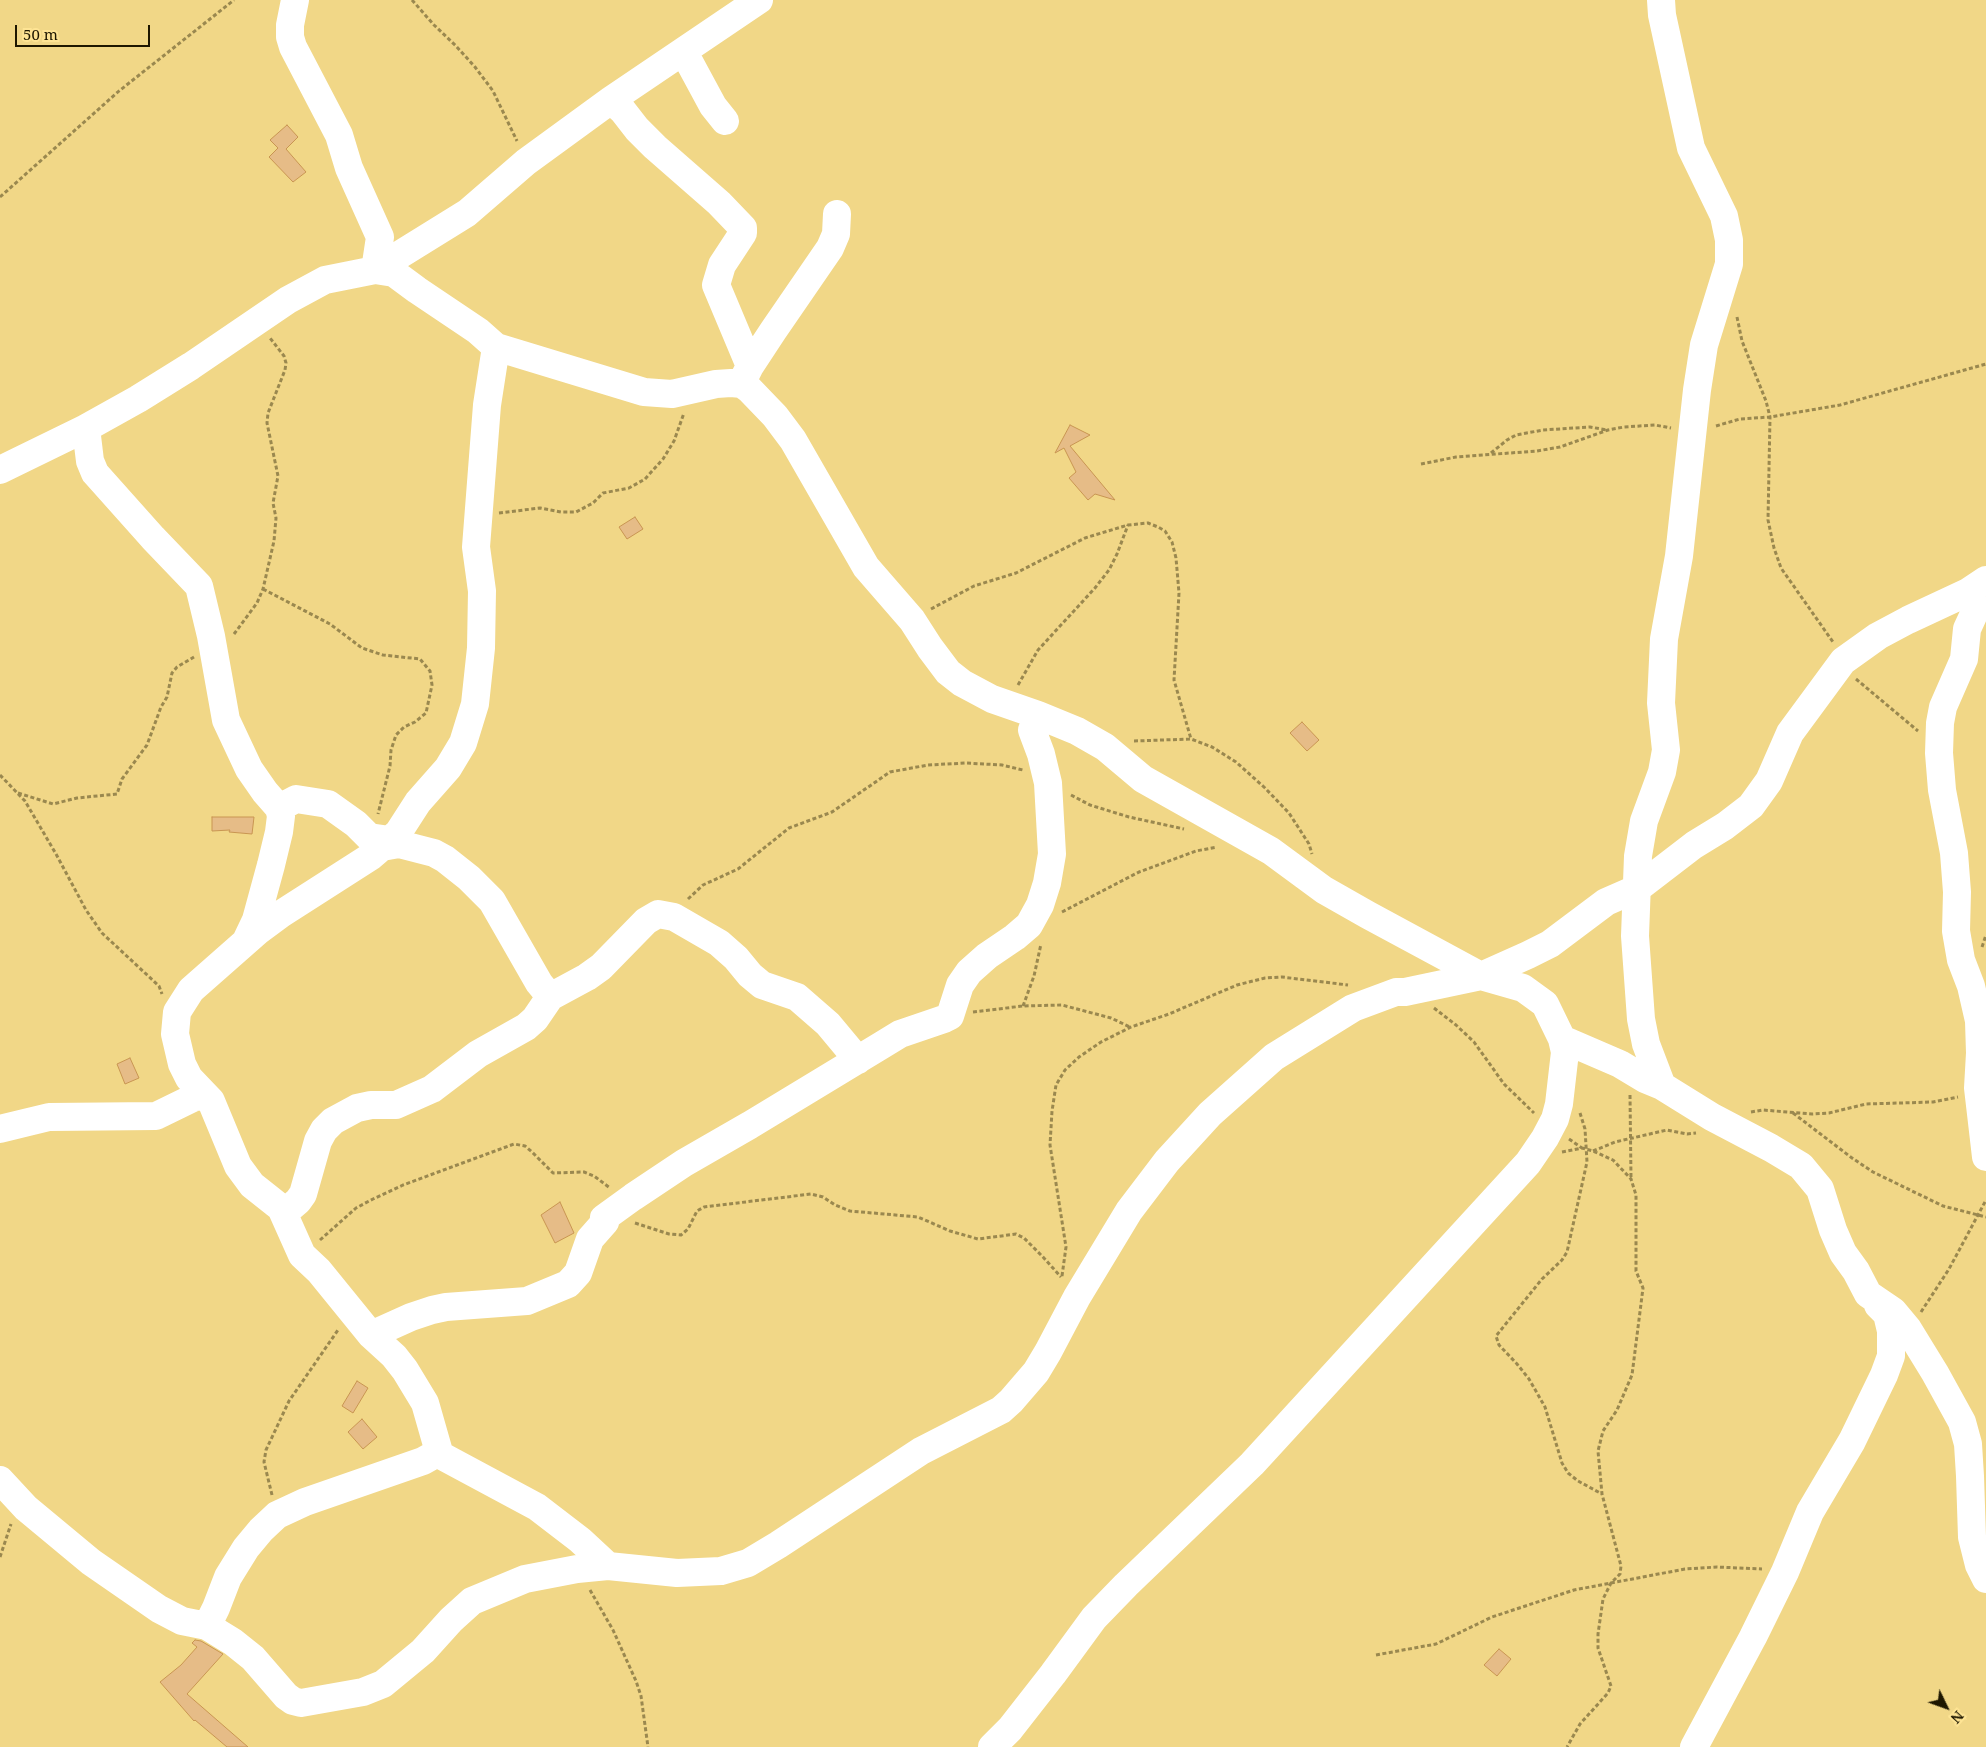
<!DOCTYPE html>
<style>
body{margin:0}
#map{position:relative;width:1986px;height:1747px;overflow:hidden;background:#f1d787;font-family:"Noto Serif",serif}
canvas{display:block}
.north{position:absolute;left:1921px;top:1682px;width:50px;height:50px;-webkit-text-stroke:4px #fee494;paint-order:stroke;rotate:132deg;font-size:14px;font-weight:700;line-height:20px;text-align:center;color:#1e1700}
.north::after{content:'';display:block;margin:auto;width:18px;height:22px;background:#1e1700;clip-path:polygon(50% 0,100% 100%,50% 72%,0 100%)}
.scale{position:absolute;left:15px;top:25px;width:135px;height:22px;box-sizing:border-box;border:2px solid #1e1700;border-top:0;padding-left:6px;font-size:15px;line-height:18px;white-space:nowrap;color:#1e1700;-webkit-text-stroke:4px #fee494;paint-order:stroke}
</style>
<div id="map">
<canvas width="1986" height="1747"></canvas>
<div class="north">N</div>
<div class="scale">50 m</div>
</div>
<script>
const ctx = document.querySelector('canvas').getContext('2d');
ctx.lineJoin = 'round';
function fill(path, color) {
  ctx.fillStyle = color;
  ctx.fill(path, 'evenodd');
}
function poly(rows) {
  const path = new Path2D();
  for (const r of rows) {
    path.moveTo(r[0], r[1]);
    for (let i = 2; i < r.length; i += 2) path.lineTo(r[i], r[i + 1]);
  }
  return path;
}
function strokePath(path, color, width, dash) {
  ctx.strokeStyle = color;
  ctx.lineWidth = width;
  ctx.lineCap = dash ? 'butt' : 'round';
  ctx.setLineDash(dash || []);
  ctx.stroke(path);
}
const building = poly([
 [287,125,298,137,286,149,306,172,293,182,269,157,278,148,270,140,287,125],
 [1070,425,1090,435,1070,446,1115,500,1095,494,1088,500,1069,478,1076,472,1064,448,1055,453,1070,425],
 [635,517,643,529,627,539,619,527,635,517],
 [1302,722,1319,740,1307,751,1290,733,1302,722],
 [212,817,254,817,252,834,229,832,230,830,212,831,212,817],
 [130,1058,139,1078,125,1084,117,1064,130,1058],
 [560,1202,574,1233,555,1243,541,1215,560,1202],
 [357,1381,368,1388,353,1413,342,1406,357,1381],
 [362,1419,377,1437,363,1449,348,1432,362,1419],
 [195,1640,201,1641,223,1654,187,1694,248,1747,227,1747,195,1720,194,1721,160,1682,181,1665,197,1647,192,1643,195,1640],
 [1499,1649,1511,1659,1497,1676,1484,1665,1499,1649]
]);
fill(building, '#e6bc87');
strokePath(building, '#c89552', 1);
strokePath(poly([
 [412,0,434,25,456,46,475,67,493,91,517,141],
 [0,197,119,91,234,0],
 [1737,317,1742,341,1766,401,1770,417,1768,520,1774,548,1781,568,1833,642],
 [1716,426,1740,419,1770,417,1840,405,1986,364],
 [1491,453,1507,440,1516,435,1543,430,1590,427,1607,430],
 [1421,464,1456,457,1537,451,1560,447,1608,430,1624,427,1655,425,1671,428],
 [499,513,540,508,561,512,576,512,593,503,603,493,629,488,638,483,645,479,663,459,674,441,684,413],
 [263,589,330,624,362,648,383,655,420,659,430,671,432,685,426,713,415,722,404,727,396,735,391,750,390,766,378,814],
 [931,609,974,586,1016,573,1085,538,1128,525,1148,523,1158,527,1165,531,1172,542,1176,558,1179,593,1174,680,1191,739],
 [234,634,257,603,263,589,274,541,276,518,273,503,278,476,267,423,268,413,285,370,286,363,284,356,270,338],
 [1856,679,1918,731],
 [1018,685,1038,650,1095,588,1109,570,1117,554,1128,525],
 [1134,741,1191,739,1212,747,1236,762,1265,788,1289,813,1309,844,1312,854],
 [0,775,25,801,56,854,86,910,102,933,159,986,162,994],
 [18,793,53,804,77,798,117,794,122,779,147,745,161,707,167,697,172,673,177,667,194,657],
 [1071,795,1090,805,1129,817,1184,829],
 [688,899,703,885,738,869,789,828,832,812,890,772,928,765,966,763,1002,765,1023,770],
 [1062,912,1139,872,1196,851,1217,847],
 [1982,947,1986,935],
 [1023,1006,1034,976,1041,944],
 [1434,1008,1456,1025,1474,1042,1504,1084,1534,1113],
 [973,1012,1023,1006,1062,1005,1111,1018,1130,1027],
 [1630,1095,1631,1179],
 [1751,1112,1763,1110,1812,1114,1829,1113,1866,1104,1933,1102,1958,1097],
 [1580,1113,1585,1129,1587,1162,1567,1252,1562,1260,1542,1279,1496,1336,1499,1345,1517,1364,1529,1379,1545,1407,1562,1463,1568,1473,1578,1481,1602,1494],
 [1793,1113,1852,1158,1873,1172,1943,1206,1986,1217],
 [1569,1139,1582,1148],
 [1593,1151,1615,1142,1667,1130,1687,1134,1696,1133],
 [1562,1152,1582,1148,1593,1151,1613,1160,1631,1179,1636,1195,1636,1271,1643,1288,1632,1375,1617,1410,1603,1431,1598,1451,1602,1494,1621,1566,1620,1574,1611,1583,1603,1599,1598,1634,1598,1648,1611,1686,1608,1693,1580,1724,1567,1747],
 [635,1223,669,1234,681,1235,688,1229,697,1211,704,1207,811,1194,823,1197,835,1205,850,1211,918,1217,950,1231,978,1239,1016,1234,1024,1238,1043,1257,1061,1277],
 [320,1240,356,1208,373,1199,403,1185,514,1144,525,1146,532,1152,553,1173,584,1172,594,1176,610,1188],
 [1062,1276,1066,1247,1050,1145,1052,1111,1056,1085,1065,1070,1079,1057,1101,1042,1131,1027,1169,1014,1237,985,1265,978,1282,977,1348,985],
 [1921,1312,1949,1269,1986,1200],
 [272,1495,264,1462,266,1450,289,1401,338,1330],
 [0,1557,11,1524],
 [590,1590,613,1630,636,1681,641,1696,648,1747],
 [1376,1655,1436,1644,1492,1617,1574,1590,1685,1569,1717,1567,1762,1569]
]), '#9a884f', 3, [4, 2.5]);
strokePath(poly([
 [295,0,290,25,290,37,293,47,339,135,349,168,380,237,375,270,394,273,417,290,478,331,496,347,644,392,672,394,716,384,731,383,742,384,749,389,775,416,793,440,866,567,912,620,930,648,948,672,962,683,992,699,1038,715,1077,731,1105,747,1143,779,1271,851,1324,890,1368,915,1481,976,1523,988,1545,1004,1562,1039,1620,1064,1645,1079,1662,1086,1712,1117,1771,1148,1801,1166,1820,1189,1833,1230,1843,1253,1856,1271,1868,1294,1893,1311,1908,1329,1935,1373,1962,1422,1968,1444,1970,1476,1972,1537,1979,1565,1986,1579],
 [1661,0,1662,15,1691,148,1724,216,1729,240,1729,264,1704,345,1697,390,1679,556,1664,639,1661,703,1666,750,1662,772,1644,821,1638,856,1635,936,1641,1019,1646,1044,1662,1086],
 [677,56,686,56,713,106,725,121],
 [611,100,623,111,637,129,655,147,719,203,743,228,743,233,722,265,716,285,750,366],
 [496,347,487,405,476,547,482,591,481,648,475,704,463,743,448,768,418,802,398,833,370,857,281,914,258,931,191,990,177,1012,175,1034,182,1064,189,1078,211,1101,238,1166,252,1185,281,1208,302,1255,319,1271,371,1335,394,1356,405,1370,425,1403,439,1452,442,1456,537,1507,580,1540,608,1566],
 [744,378,750,366,773,331,830,248,836,234,837,214],
 [86,428,90,461,95,473,153,538,199,586,211,636,226,720,249,769,265,792,279,808,281,816,279,832,271,865,256,920,246,941],
 [0,470,86,428,138,399,191,366,288,300,325,280,375,270,467,213,526,162,611,100,759,0],
 [1986,588,1967,629,1964,659,1943,707,1940,723,1939,753,1942,790,1954,853,1957,892,1956,931,1961,960,1971,986,1979,1021,1980,1053,1978,1088,1986,1157],
 [279,808,296,799,328,804,356,824,369,837,383,839,382,847,399,844,434,853,445,859,469,878,492,901,539,983,548,994,548,999],
 [0,1129,49,1117,156,1116,195,1097,205,1096,211,1101],
 [284,1213,298,1201,303,1194,318,1141,324,1130,333,1121,357,1108,371,1105,396,1105,432,1089,478,1054,526,1027,535,1019,550,997,587,977,601,967,646,921,658,914,674,917,719,943,736,958,750,975,762,985,797,997,828,1024,858,1060],
 [371,1335,411,1317,432,1310,446,1307,527,1301,568,1284,578,1273,590,1239,605,1222,604,1218,633,1197,684,1163,750,1125,882,1045,900,1034,944,1019,950,1016,960,985,969,972,987,956,1015,937,1029,925,1040,905,1047,883,1052,854,1048,783,1041,754,1032,730],
 [0,1480,26,1508,91,1562,159,1609,182,1621,207,1626,233,1642,253,1658,286,1696,293,1701,301,1703,363,1692,383,1684,423,1651,451,1620,472,1601,525,1579,577,1569,608,1566,677,1573,721,1571,748,1563,778,1545,921,1451,1001,1410,1011,1401,1036,1372,1048,1352,1077,1297,1129,1211,1167,1161,1210,1114,1274,1057,1353,1008,1396,992,1405,992,1481,976,1528,955,1550,944,1606,902,1638,888,1694,845,1725,826,1751,806,1769,781,1790,733,1843,661,1878,636,1908,620,1968,592,1986,580],
 [207,1626,216,1608,228,1577,246,1548,261,1530,277,1515,305,1502,423,1461,439,1452],
 [992,1747,1010,1729,1053,1674,1094,1618,1126,1585,1252,1464,1528,1163,1545,1138,1555,1119,1559,1104,1565,1052,1562,1039],
 [1694,1747,1753,1637,1785,1572,1810,1512,1852,1441,1884,1375,1891,1356,1891,1331,1887,1314,1878,1305]
]), '#fff', 28);
</script>
